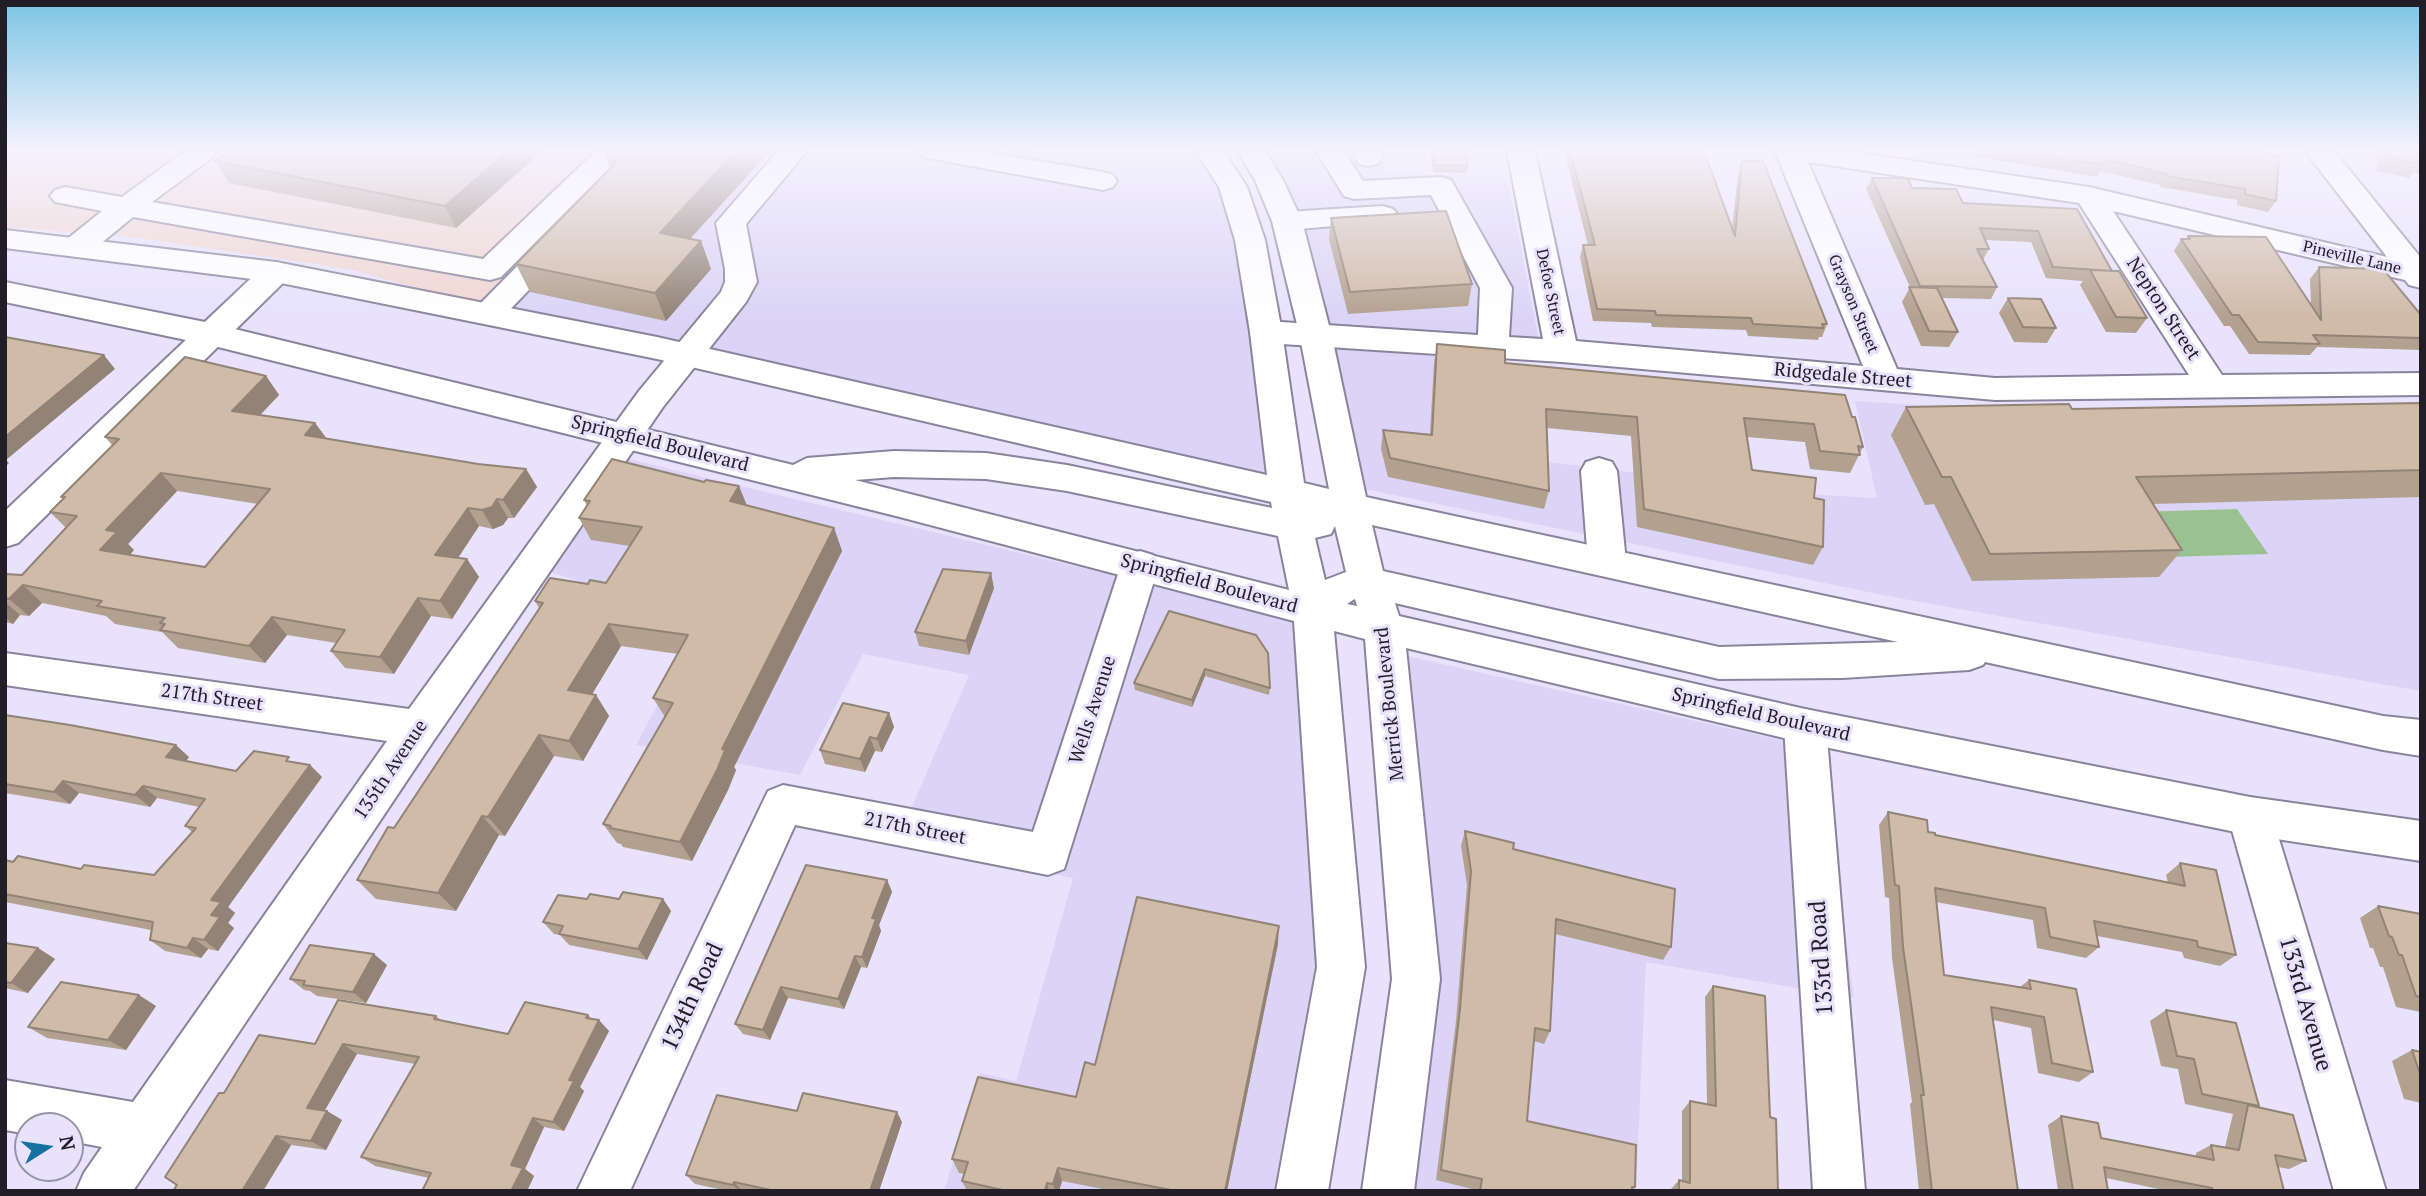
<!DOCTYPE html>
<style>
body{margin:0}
#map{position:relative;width:2426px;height:1196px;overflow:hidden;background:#e8e2fd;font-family:"PT Serif",serif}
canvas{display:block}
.frame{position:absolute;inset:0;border:7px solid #211e28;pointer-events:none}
.north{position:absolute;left:14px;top:1112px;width:70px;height:70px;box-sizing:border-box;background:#e8e2fd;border:2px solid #9894a8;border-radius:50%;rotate:78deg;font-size:19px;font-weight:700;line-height:28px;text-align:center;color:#211e28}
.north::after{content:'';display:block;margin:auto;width:24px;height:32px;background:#1372a0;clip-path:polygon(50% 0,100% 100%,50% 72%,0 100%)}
</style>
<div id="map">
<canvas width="2426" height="1196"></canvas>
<div class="frame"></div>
<div class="north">N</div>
</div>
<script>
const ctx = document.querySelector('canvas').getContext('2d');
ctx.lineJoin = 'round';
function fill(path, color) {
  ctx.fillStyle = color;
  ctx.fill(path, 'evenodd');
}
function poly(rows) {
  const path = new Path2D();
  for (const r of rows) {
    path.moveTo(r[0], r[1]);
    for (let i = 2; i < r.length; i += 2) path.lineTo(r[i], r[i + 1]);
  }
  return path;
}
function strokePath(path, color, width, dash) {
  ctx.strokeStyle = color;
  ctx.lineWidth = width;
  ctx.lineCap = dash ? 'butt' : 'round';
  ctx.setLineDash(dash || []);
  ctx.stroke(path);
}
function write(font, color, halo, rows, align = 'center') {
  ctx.font = font + ' "PT Serif",serif';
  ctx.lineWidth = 6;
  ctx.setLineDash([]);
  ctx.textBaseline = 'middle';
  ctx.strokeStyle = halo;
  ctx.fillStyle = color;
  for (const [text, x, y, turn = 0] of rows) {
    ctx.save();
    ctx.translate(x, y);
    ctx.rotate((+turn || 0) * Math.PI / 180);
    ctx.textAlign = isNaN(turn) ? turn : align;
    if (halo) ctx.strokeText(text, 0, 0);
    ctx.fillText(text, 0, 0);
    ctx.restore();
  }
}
fill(poly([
 [629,151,1203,151,1229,194,1278,483,476,304],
 [1263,151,1384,151,1386,174,1507,176,1540,346,1505,343,1506,457,1820,495,1877,498,1855,401,2024,412,2421,409,2421,691,1898,598,1359,488,1275,175],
 [628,459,1300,620,1326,972,1291,1191,944,1191,980,1073,1016,1081,1073,878,897,841,969,675,863,654,800,775,636,745,702,621,551,572],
 [1398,654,1820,749,1854,998,1646,962,1636,1191,1409,1191]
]), '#dbd4f6');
fill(poly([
 [5,151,629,151,476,304,349,269,131,237,5,227]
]), '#f0d6d1');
fill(poly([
 [2237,509,2268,554,2166,557,2138,512]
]), '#9ac291');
const minor = poly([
 [185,151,217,151,213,157,152,202,483,259,596,151,626,151,501,277,490,280,133,217,88,254,77,256,66,254,62,247,66,240,102,211,55,202,50,196,55,190,65,187,122,197,185,151],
 [778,151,807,151,746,224,757,282,746,302,663,407,434,740,133,1191,76,1191,84,1173,102,1147,70,1141,70,1126,28,1126,28,1134,5,1130,5,1080,133,1102,387,741,5,685,5,653,409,709,639,391,721,292,725,282,725,269,716,223,778,151],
 [919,151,979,151,1103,172,1113,175,1117,181,1113,187,1103,190,933,159,923,157,919,151],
 [1316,151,1344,151,1363,181,1441,177,1451,180,1512,288,1509,337,1543,339,1507,151,1535,151,1576,341,1863,366,1775,151,1846,151,2089,187,2387,257,2305,151,2334,151,2421,258,2421,288,2409,285,2405,280,2113,211,2222,375,2421,373,2421,395,1995,400,1562,362,1266,343,1255,339,1250,332,1255,325,1266,321,1478,335,1480,288,1431,195,1354,199,1344,196,1316,151],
 [1808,162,2079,203,2189,375,1995,378,1897,369,1808,162],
 [1353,151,1381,151,1382,158,1378,164,1368,166,1358,164,1353,151],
 [1383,206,1393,209,1398,215,1393,221,1287,230,1276,227,1272,221,1276,215,1287,212,1383,206],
 [560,231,571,234,575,240,571,246,499,321,488,324,477,321,472,314,477,307,549,234,560,231],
 [276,262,287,265,291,272,287,279,18,543,5,547,5,511,265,265,276,262],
 [1599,458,1612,462,1617,471,1626,562,1620,572,1607,576,1594,572,1588,562,1581,471,1586,462,1599,458],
 [1140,551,1153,555,1159,565,1064,869,1048,875,795,825,630,1191,577,1191,768,791,783,785,1033,832,1121,565,1127,555,1140,551],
 [1805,709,1820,714,1826,726,1865,1191,1813,1191,1784,726,1790,714,1805,709],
 [2250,797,2265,802,2272,816,2386,1191,2334,1191,2228,816,2235,802,2250,797]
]);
const major = poly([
 [1196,151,1224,151,1247,187,1265,240,1282,332,1304,483,1329,489,1300,337,1272,221,1255,180,1237,151,1265,151,1283,180,1302,221,1332,337,1366,497,2383,716,2421,720,2421,756,2383,750,1985,662,1983,665,1969,670,1843,678,1719,679,1395,603,1399,616,1805,709,2250,797,2421,821,2421,861,2250,835,1805,743,1406,648,1440,979,1414,1191,1362,1191,1392,979,1365,639,1334,631,1365,967,1328,1191,1276,1191,1317,967,1294,621,896,516,210,345,5,302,5,282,210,323,793,465,807,458,894,451,986,453,1067,465,1272,508,1271,502,657,359,276,282,5,248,5,230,276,262,657,337,1267,475,1250,332,1235,240,1219,187,1196,151],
 [894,477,986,479,1067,491,1278,536,1289,590,855,480,894,477],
 [1372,525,1898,642,1719,647,1383,571,1372,525],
 [1335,526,1346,572,1325,580,1315,538,1331,534,1335,526],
 [1355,599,1357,606,1347,604,1353,600,1355,599]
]);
strokePath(minor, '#89849c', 4);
strokePath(major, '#89849c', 4);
fill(minor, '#fff');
fill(major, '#fff');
fill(poly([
 [542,151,456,228,229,183,215,161],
 [610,151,690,239,701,241,711,269,666,321,530,292,516,264,610,168,605,155],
 [1007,151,1033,151,1030,155],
 [1430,151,1466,151,1468,166,1466,173,1433,172],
 [1564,151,1704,151,1732,229,1738,173,1742,161,1827,324,1822,337,1819,337,1818,340,1748,336,1746,330,1652,327,1651,323,1593,321,1580,257,1583,245,1588,245],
 [1976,151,2258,151,2276,201,2268,212,2237,205,2237,200,2160,187,2160,185,2100,171,2097,177,1977,157],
 [2376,151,2421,151,2421,174,2413,172,2409,178,2377,171],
 [1872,178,1912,188,1963,203,2077,209,2112,271,2147,318,2136,333,2106,332,2080,285,2083,281,2046,278,2031,242,1986,240,1989,249,1983,260,1997,287,1991,299,1942,298,1958,332,1949,347,1921,346,1902,302,1910,287,1866,189],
 [1331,218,1472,284,1468,306,1348,314,1329,239],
 [2188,236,2311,304,2310,279,2319,267,2421,315,2421,350,2317,347,2310,355,2249,354,2230,326,2224,326,2174,251,2181,239,2186,239],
 [2008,298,2056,328,2047,343,2014,342,1999,313],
 [1437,344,1505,363,1845,395,1863,447,1850,473,1810,469,1805,442,1747,437,1752,470,1814,498,1823,547,1813,565,1637,527,1631,436,1547,428,1549,491,1544,509,1388,477,1381,449,1383,430,1430,434,1434,363],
 [266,376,279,395,260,415,315,423,327,439,478,464,526,469,537,487,514,518,508,518,503,525,493,529,479,526,458,558,467,559,479,577,452,619,431,616,394,674,345,668,331,651,336,643,287,635,265,663,178,648,162,632,115,624,106,616,42,603,29,616,20,615,13,624,5,622,5,574,22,575,66,528,50,512,63,499,61,497,112,445,105,437],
 [177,491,258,504,205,567,130,555,134,550,128,544],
 [2421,403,2421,497,2153,504,2182,550,2159,577,1972,581,1934,504,1925,505,1891,435,1906,407,2072,409],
 [584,500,747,506,834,528,842,551,734,767,736,770,728,790,692,861,623,847,621,844,617,843,603,824,665,717,653,698,678,654,621,646,592,694,596,695,609,716,583,761,554,756,505,836,499,835,456,911,376,899,357,880,394,828,539,608,535,601,588,584,606,583,630,546,591,540,579,518,587,506],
 [994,588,969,655,919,646,915,632],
 [1169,611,1270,688,1269,695,1205,676,1192,707,1135,690,1134,683],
 [889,713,894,727,882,752,875,751,865,772,825,764,820,750],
 [5,715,189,757,186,761,236,771,294,762,310,765,322,777,228,907,235,913,228,923,234,928,218,951,208,949,201,958,165,951,150,940,151,930,5,902,5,860,81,869,154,875,192,832,185,826,199,807,157,798,150,807,79,793,70,804,5,793],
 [1888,812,1935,835,2168,883,2166,875,2180,863,2236,955,2220,966,2184,958,2182,952,2097,936,2099,947,2086,958,2037,948,2033,920,1936,902,1944,975,2020,987,2029,980,2093,1072,2079,1082,2038,1073,2031,1028,1993,1020,2018,1191,1919,1191,1910,1104,1912,1102,1892,958,1889,898,1885,897,1879,825],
 [1465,831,1513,849,1671,947,1663,960,1555,934,1550,1031,1544,1044,1534,1041,1527,1121,1635,1187,1632,1191,1476,1191,1476,1190,1436,1180,1456,1021,1467,885,1461,846],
 [887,880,892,892,879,925,881,931,867,968,861,967,844,1009,788,998,770,1040,743,1034,735,1024],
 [587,899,663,899,671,911,647,960,569,945,560,935,554,934,543,922],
 [2378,906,2421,914,2421,1012,2396,1007,2383,967,2380,967,2373,948,2370,948,2360,918],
 [5,943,38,948,55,959,28,993,5,988],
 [1278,944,1227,1191,1113,1191,1062,1181,1059,1191,967,1191,962,1181,965,1174,959,1173,952,1159,1076,1097,1095,1065],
 [387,965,366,1003,317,996,310,991,304,990,290,979],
 [1713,986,1770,1117,1778,1191,1671,1191,1671,1189,1679,1180,1682,1181,1682,1111,1690,1101,1707,1104,1705,997],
 [156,1006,126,1050,47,1038,28,1027],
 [2166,1010,2259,1106,2257,1107,2306,1161,2289,1169,2278,1167,2284,1191,2168,1191,2106,1178,2108,1191,2058,1191,2048,1125,2061,1116,2101,1138,2196,1156,2196,1153,2211,1145,2225,1147,2233,1114,2185,1104,2178,1069,2161,1066,2150,1021],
 [436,1016,441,1020,508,1034,592,1019,609,1031,580,1087,584,1091,564,1131,544,1127,525,1169,534,1176,527,1191,422,1191,429,1178,375,1166,361,1157,415,1064,357,1054,325,1110,342,1120,326,1150,291,1145,263,1191,173,1191,224,1093,315,1044],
 [2412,1050,2421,1052,2421,1103,2404,1099,2392,1061],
 [797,1111,902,1122,879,1191,728,1191,695,1184,686,1175]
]), '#b3a190');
fill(poly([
 [508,151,542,151,456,228,445,206],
 [736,151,770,151,670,261,660,233],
 [701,241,711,269,666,321,655,293],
 [104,355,115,369,6,460,9,463,5,467,5,437],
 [266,376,279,395,246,430,232,411],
 [315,423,329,442,305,435],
 [526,469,537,487,514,518,503,500],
 [161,473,177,491,128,544,134,550,118,568,100,550,106,530],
 [739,486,748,508,730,501],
 [497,499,508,518,503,525,493,529,482,510],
 [468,508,479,526,448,573,435,555],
 [834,528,842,551,734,767,736,770,728,790,692,861,680,842,722,749],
 [467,559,479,577,452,619,440,601],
 [991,573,994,588,969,655,966,641],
 [23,585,42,603,29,616,9,599],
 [418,598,431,616,394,674,380,657],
 [5,602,20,615,13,624,5,617],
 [272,617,287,635,265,663,249,646],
 [609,624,621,646,582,711,568,690],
 [1205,669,1205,676,1192,707,1192,700],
 [596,695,609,716,583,761,569,741],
 [889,713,894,727,882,752,877,739],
 [539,735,554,756,505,836,488,817],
 [870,737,875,751,865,772,860,759],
 [176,745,189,757,180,769,166,757],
 [310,765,322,777,228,907,235,913,228,923,234,928,218,951,204,940,211,915,211,900],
 [63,781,79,793,70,804,54,792],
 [143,786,157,798,150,807,135,795],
 [482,816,499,835,456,911,438,893],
 [887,880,892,892,879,925,881,931,867,968,862,957,872,918],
 [663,899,671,911,647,960,638,949],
 [1279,926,1278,944,1227,1191,1225,1191],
 [193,938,208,949,201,958,187,948],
 [38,948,55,959,28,993,11,983],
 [374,954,387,965,366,1003,353,992],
 [855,956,861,967,844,1009,838,999],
 [781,987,788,998,770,1040,763,1030],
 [139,995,156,1006,126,1050,108,1040],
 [588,1015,597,1025,599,1020,609,1031,580,1087,584,1091,564,1131,553,1122,569,1080],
 [343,1044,357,1054,321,1117,307,1108],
 [327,1111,342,1120,326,1150,311,1141],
 [897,1112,902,1122,879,1191,870,1191],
 [533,1118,544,1127,525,1169,534,1176,527,1191,511,1191,511,1165],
 [276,1136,291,1145,263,1191,242,1191],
 [1058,1168,1062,1181,1059,1191,1055,1191,1053,1184],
 [734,1182,742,1191,739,1191,733,1185],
 [1047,1183,1049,1191,1045,1191]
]), '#928376');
const building = poly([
 [229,151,508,151,445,206,215,161,229,151],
 [610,151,736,151,660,233,701,241,655,293,516,264,613,166,616,161,605,155,610,151],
 [1432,151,1466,151,1468,166,1434,165,1432,151],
 [1570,151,1704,151,1735,236,1742,161,1763,161,1827,324,1822,324,1823,328,1753,324,1751,318,1656,315,1655,311,1597,309,1583,245,1595,245,1570,151],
 [2015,151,2258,151,2279,156,2276,201,2245,194,2245,189,2167,176,2167,174,2103,159,2104,165,2015,151],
 [2387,151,2421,151,2421,161,2420,164,2388,157,2387,151],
 [1872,178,1908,178,1912,188,1956,189,1963,203,2077,209,2112,271,2053,267,2038,231,1980,228,1989,249,1977,249,1997,287,1920,286,1872,178],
 [1446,211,1472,284,1350,292,1331,218,1446,211],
 [2188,236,2266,237,2321,320,2319,267,2383,269,2421,315,2421,338,2313,335,2320,344,2258,342,2239,315,2232,315,2181,239,2190,239,2188,236],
 [2090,270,2119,271,2147,318,2116,317,2090,270],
 [1909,287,1937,288,1958,332,1929,331,1909,287],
 [2008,298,2041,299,2056,328,2023,327,2008,298],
 [5,337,104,355,5,437,5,337],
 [1437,344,1505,350,1505,363,1845,395,1852,417,1855,417,1863,447,1858,446,1860,455,1820,451,1814,424,1744,418,1752,470,1816,478,1814,498,1824,500,1823,547,1644,509,1637,417,1546,409,1549,491,1390,458,1383,430,1432,435,1437,344],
 [185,357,266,376,232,411,315,423,305,435,478,464,526,469,503,500,497,499,492,507,482,510,468,508,435,555,467,559,440,601,418,598,380,657,331,651,345,630,272,617,249,646,160,630,165,624,160,623,165,618,97,606,102,601,23,585,9,599,5,598,5,574,22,575,77,516,50,512,65,497,61,497,119,439,105,437,185,357],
 [161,473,270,489,205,567,100,550,117,532,106,530,161,473],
 [2421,403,2421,470,2136,477,2182,550,1990,554,1951,477,1942,477,1906,407,2069,404,2072,409,2421,403],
 [612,459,704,482,706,480,739,486,730,501,834,528,722,749,725,750,717,770,680,842,610,828,611,826,603,824,673,703,653,698,688,635,609,624,568,690,596,695,569,741,539,735,488,817,482,816,438,893,357,880,388,827,394,828,543,603,535,601,550,578,588,584,590,580,606,583,642,527,579,518,590,501,584,500,612,459],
 [943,569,991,573,966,641,915,632,943,569],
 [1169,611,1256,635,1268,653,1270,688,1205,669,1192,700,1134,683,1169,611],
 [843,703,889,713,877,739,870,737,860,759,820,750,843,703],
 [5,715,70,725,176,745,166,757,236,771,254,751,289,757,286,761,310,765,211,900,221,902,211,915,220,917,204,940,193,938,187,948,150,940,153,922,5,894,5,860,13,862,18,856,81,869,84,865,154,875,196,828,185,826,205,799,143,786,135,795,63,781,54,792,5,784,5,715],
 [1888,812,1927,820,1928,832,1935,833,1935,835,2185,886,2180,863,2216,870,2236,955,2198,947,2197,941,2094,921,2099,947,2050,937,2045,908,1935,888,1944,975,2031,989,2029,980,2076,989,2093,1072,2052,1063,2044,1017,1991,1007,2018,1191,1932,1191,1921,1095,1924,1095,1903,947,1899,886,1895,885,1888,812],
 [1465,831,1514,843,1513,849,1675,889,1671,947,1556,919,1550,1031,1535,1028,1527,1121,1636,1145,1635,1187,1632,1187,1632,1191,1480,1191,1482,1179,1441,1170,1460,1009,1471,871,1465,831],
 [806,865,887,880,872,918,876,919,862,957,855,956,838,999,781,987,763,1030,735,1024,806,865],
 [623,892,663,899,638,949,559,934,563,926,543,922,558,895,587,899,590,894,619,899,623,892],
 [1137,897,1279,926,1225,1191,1176,1191,1058,1168,1053,1184,1047,1183,1045,1191,1007,1191,962,1181,968,1162,952,1159,978,1077,1076,1097,1085,1062,1095,1065,1137,897],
 [2378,906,2421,914,2421,997,2416,996,2402,955,2399,955,2392,937,2389,936,2378,906],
 [5,943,38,948,11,983,5,982,5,943],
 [310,945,374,954,353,992,303,985,305,981,290,979,310,945],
 [61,982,139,995,108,1040,28,1027,61,982],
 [1713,986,1765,996,1770,1117,1776,1119,1778,1191,1679,1191,1679,1180,1690,1183,1690,1101,1716,1106,1713,986],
 [338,1000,436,1016,434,1019,508,1034,525,1002,588,1015,586,1018,599,1020,569,1080,574,1081,553,1122,533,1118,511,1165,523,1168,511,1191,422,1191,431,1173,361,1157,419,1057,343,1044,307,1108,327,1111,311,1141,276,1136,242,1191,173,1191,177,1185,165,1177,219,1093,224,1093,259,1035,315,1044,338,1000],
 [2166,1010,2236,1023,2259,1106,2202,1094,2194,1059,2177,1056,2166,1010],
 [2412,1050,2421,1052,2421,1077,2412,1050],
 [803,1093,897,1112,870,1191,775,1191,734,1182,733,1185,686,1175,717,1095,797,1111,803,1093],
 [2248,1105,2293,1115,2306,1161,2275,1155,2284,1191,2213,1191,2212,1188,2104,1167,2108,1191,2073,1191,2061,1116,2098,1123,2101,1138,2214,1160,2211,1145,2239,1150,2248,1105]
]);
fill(building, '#d0bba8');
strokePath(building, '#928376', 2);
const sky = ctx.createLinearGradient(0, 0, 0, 318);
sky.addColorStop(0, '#7bc5e4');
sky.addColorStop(0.47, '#f5f2fe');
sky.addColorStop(1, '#f5f2fe00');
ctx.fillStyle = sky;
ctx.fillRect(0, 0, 2426, 318);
write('16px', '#211e28', '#e8e2fd', [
 ["Pineville Lane",2352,258,13],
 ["Defoe Street",1550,292,78],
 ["Grayson Street",1853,304,67]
]);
write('19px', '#211e28', '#e8e2fd', [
 ["Nepton Street",2163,309,57],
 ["Ridgedale Street",1843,376,5],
 ["Springfield Boulevard",660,444,14],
 ["Springfield Boulevard",1209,584,15],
 ["217th Street",212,698,8],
 ["Merrick Boulevard",1390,704,-96],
 ["Wells Avenue",1093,710,-72],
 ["Springfield Boulevard",1761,715,13],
 ["135th Avenue",391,770,-56],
 ["217th Street",915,829,11]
]);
write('23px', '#211e28', '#e8e2fd', [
 ["133rd Road",1822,958,-94],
 ["134th Road",693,997,-65],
 ["133rd Avenue",2305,1004,74]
]);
</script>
